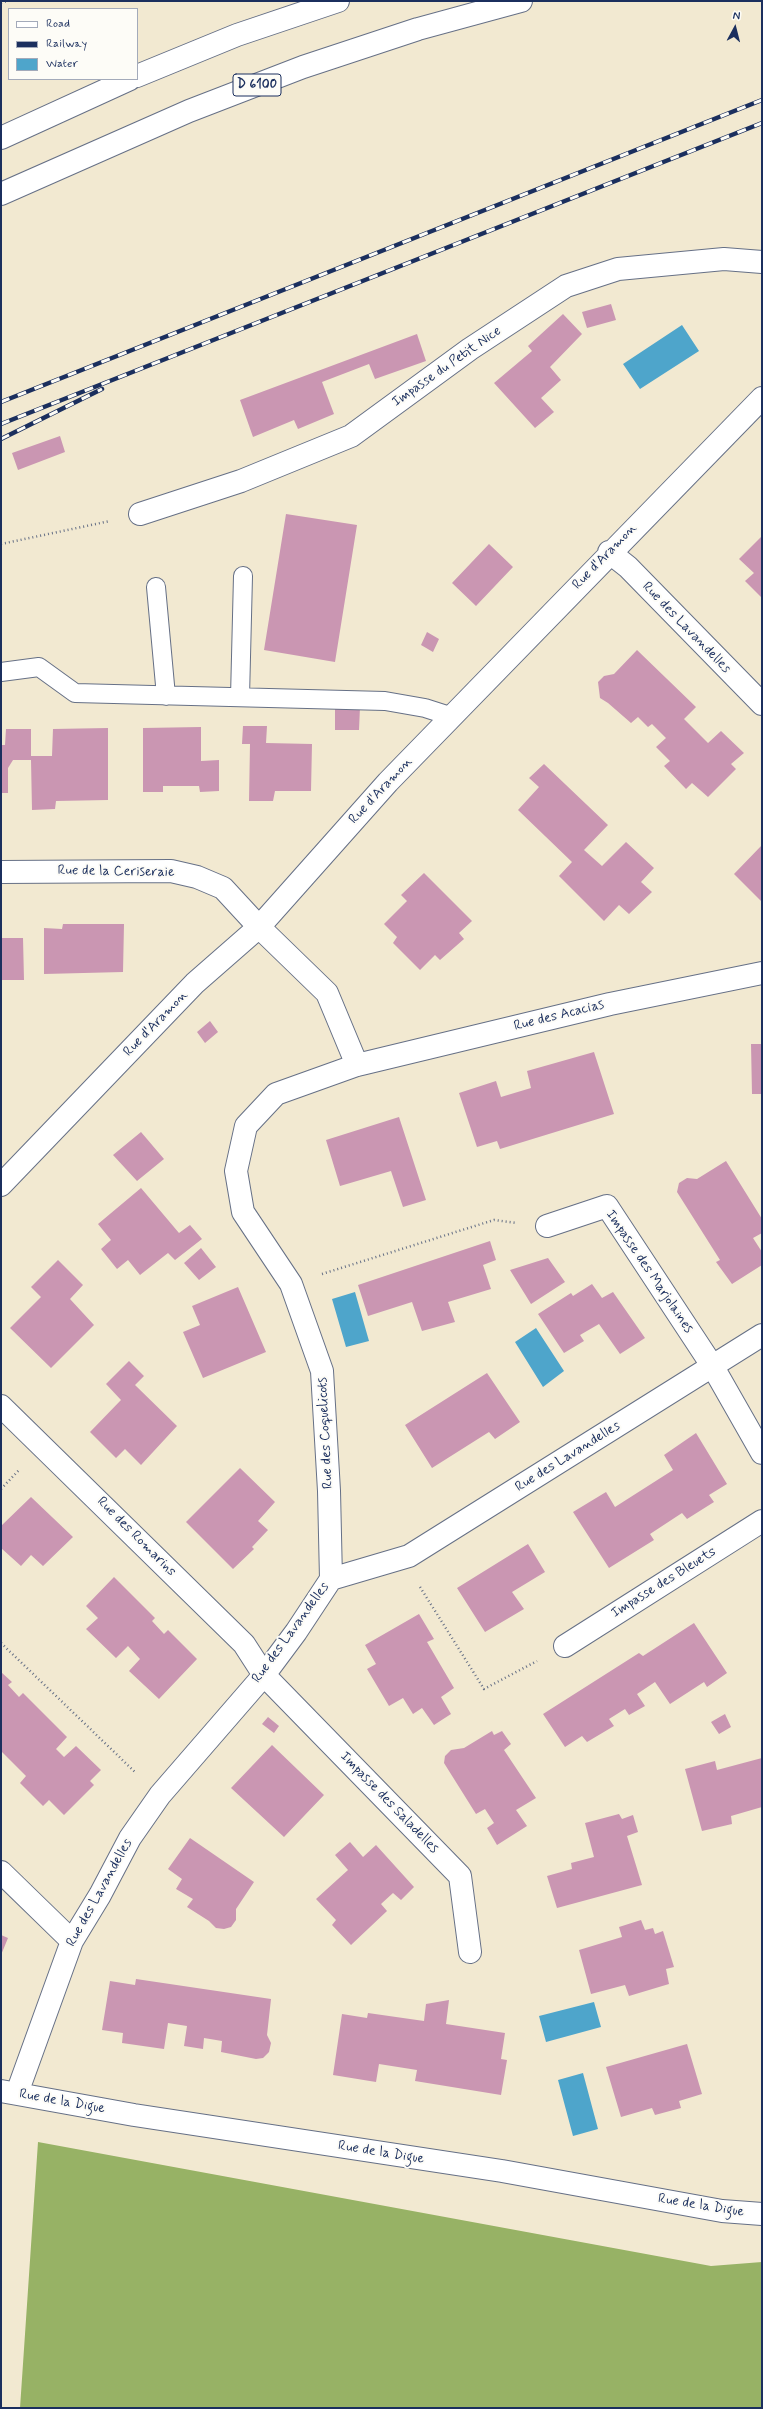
<!DOCTYPE html>
<style>
body{margin:0}
#map{position:relative;width:763px;height:2409px;overflow:hidden;background:#f2e9d1;font-family:Mynerve,sans-serif}
canvas{display:block}
.frame{position:absolute;inset:0;border:2px solid #1b2f5e;pointer-events:none}
.legend{position:absolute;left:8px;top:8px;width:130px;height:72px;box-sizing:border-box;background:#fdfcf7;border:1px solid #a3aaba;margin:0;padding:5px 7px;list-style:none;font-size:12px;color:#1b2f5e}
.legend li{display:flex;align-items:center;gap:8px;height:20px}
.legend b{width:20px;border:1px solid #a3aaba}
.north{position:absolute;left:715px;top:8px;width:40px;height:40px;-webkit-text-stroke:3px #fdfcf7;paint-order:stroke;rotate:7deg;font-size:11px;font-weight:700;line-height:16px;text-align:center;color:#1b2f5e}
.north::after{content:'';display:block;margin:auto;width:14px;height:18px;background:#1b2f5e;clip-path:polygon(50% 0,100% 100%,50% 72%,0 100%)}
</style>
<div id="map">
<canvas width="763" height="2409"></canvas>
<div class="frame"></div>
<ul class="legend">
<li><b style="height:5px;background:#fff"></b>Road</li>
<li><b style="height:5px;background:#1b2f5e"></b>Railway</li>
<li><b style="height:11px;background:#4ea5cb"></b>Water</li>
</ul>
<div class="north">N</div>
</div>
<script>
const ctx = document.querySelector('canvas').getContext('2d');
ctx.lineJoin = 'round';
function fill(path, color) {
  ctx.fillStyle = color;
  ctx.fill(path, 'evenodd');
}
function poly(rows) {
  const path = new Path2D();
  for (const r of rows) {
    path.moveTo(r[0], r[1]);
    for (let i = 2; i < r.length; i += 2) path.lineTo(r[i], r[i + 1]);
  }
  return path;
}
function strokePath(path, color, width, dash) {
  ctx.strokeStyle = color;
  ctx.lineWidth = width;
  ctx.lineCap = dash ? 'butt' : 'round';
  ctx.setLineDash(dash || []);
  ctx.stroke(path);
}
function write(font, color, halo, rows, align = 'center') {
  ctx.font = font + ' Mynerve,sans-serif';
  ctx.lineWidth = 4;
  ctx.setLineDash([]);
  ctx.textBaseline = 'middle';
  ctx.strokeStyle = halo;
  ctx.fillStyle = color;
  for (const [text, x, y, turn = 0] of rows) {
    ctx.save();
    ctx.translate(x, y);
    ctx.rotate((+turn || 0) * Math.PI / 180);
    ctx.textAlign = isNaN(turn) ? turn : align;
    if (halo) ctx.strokeText(text, 0, 0);
    ctx.fillText(text, 0, 0);
    ctx.restore();
  }
}
fill(poly([
 [38,2142,711,2266,762,2262,762,2408,20,2408]
]), '#97b265');
fill(poly([
 [682,325,699,351,640,389,623,364],
 [355,1292,369,1341,346,1347,332,1299],
 [536,1328,564,1371,543,1387,515,1342],
 [594,2002,601,2027,546,2042,539,2016],
 [583,2073,598,2129,573,2136,558,2080]
]), '#4ea5cb');
fill(poly([
 [611,304,616,320,587,328,582,312],
 [563,314,582,334,550,367,561,380,541,398,554,412,535,428,494,383,532,351,528,346],
 [417,334,426,361,375,379,369,364,322,382,334,414,298,429,294,420,253,437,240,400],
 [60,436,65,452,18,470,12,453],
 [286,514,357,525,335,662,264,650],
 [762,536,762,598,745,581,754,573,739,559],
 [489,544,513,567,476,606,452,583],
 [427,632,439,639,433,652,421,645],
 [637,650,696,707,684,719,708,743,721,731,744,753,731,764,736,769,708,797,692,783,686,789,664,766,670,761,656,747,666,738,652,724,648,727,638,717,631,723,608,703,600,698,598,682,604,676,614,674],
 [335,707,360,707,359,730,335,730],
 [243,726,267,726,266,743,312,744,311,791,275,791,273,801,249,801,250,744,242,744],
 [201,727,201,761,219,760,219,791,200,792,199,786,163,786,163,792,143,792,143,728],
 [108,728,108,800,56,801,55,809,32,810,31,760,13,760,8,768,8,793,1,793,1,745,5,745,6,729,31,729,31,756,52,756,53,729],
 [544,764,608,825,584,850,602,866,626,842,654,868,641,882,652,892,629,914,619,905,604,921,559,876,572,862,518,810,539,787,529,778],
 [762,845,762,902,734,874],
 [424,873,472,921,459,933,464,939,440,960,435,955,420,970,393,943,397,937,384,924,407,901,401,895],
 [63,924,124,924,123,972,44,974,44,928,62,929],
 [1,938,23,938,24,980,1,980],
 [210,1021,218,1032,205,1043,197,1032],
 [751,1044,762,1044,762,1094,752,1094],
 [594,1052,614,1114,500,1149,497,1141,477,1147,459,1093,496,1081,501,1097,531,1088,527,1071],
 [399,1117,426,1200,403,1207,391,1171,340,1186,326,1140],
 [141,1132,164,1159,137,1181,113,1155],
 [726,1161,762,1219,762,1233,753,1238,762,1252,762,1265,732,1284,716,1262,720,1260,677,1192,679,1183,687,1178,697,1179],
 [141,1188,179,1233,190,1225,202,1239,175,1260,168,1253,140,1275,128,1260,117,1269,101,1249,111,1240,98,1224],
 [490,1241,496,1260,483,1265,491,1289,448,1302,455,1322,422,1331,412,1302,368,1316,358,1285],
 [201,1248,216,1267,199,1280,184,1263],
 [548,1258,565,1282,531,1304,510,1270],
 [58,1260,83,1285,70,1299,94,1325,51,1368,10,1328,41,1297,31,1287],
 [592,1284,602,1298,613,1292,645,1338,620,1354,599,1324,580,1335,584,1341,564,1353,538,1314,571,1293,573,1296],
 [238,1287,266,1352,203,1378,183,1332,200,1325,192,1306],
 [129,1361,144,1376,135,1385,177,1426,141,1465,125,1449,116,1458,90,1432,121,1400,106,1384],
 [487,1373,520,1422,495,1439,489,1432,432,1468,405,1425],
 [696,1433,727,1484,709,1495,714,1502,687,1519,682,1513,650,1534,654,1540,609,1568,573,1512,606,1492,615,1507,673,1470,664,1455],
 [240,1468,275,1502,258,1521,268,1530,252,1547,254,1549,233,1569,186,1522],
 [31,1497,73,1537,43,1566,31,1555,21,1566,1,1548,1,1526],
 [528,1544,545,1572,512,1592,524,1609,485,1632,457,1588],
 [114,1577,155,1618,152,1621,164,1634,168,1630,197,1659,159,1699,129,1671,140,1659,128,1646,116,1658,86,1629,98,1618,86,1606],
 [419,1614,434,1639,427,1642,454,1688,441,1697,451,1714,434,1725,422,1708,413,1714,403,1698,389,1706,367,1669,376,1664,365,1645],
 [694,1623,727,1673,707,1687,704,1682,670,1704,655,1682,637,1694,645,1706,629,1715,625,1709,609,1719,614,1726,587,1742,582,1736,565,1747,543,1714,639,1653,643,1656],
 [1,1672,12,1682,8,1685,19,1697,23,1693,67,1737,56,1749,64,1757,76,1746,101,1770,90,1781,94,1785,64,1815,49,1800,43,1806,20,1783,26,1776,1,1751],
 [725,1714,731,1727,719,1734,711,1722],
 [268,1717,279,1726,274,1733,262,1724],
 [492,1731,494,1735,502,1731,511,1744,504,1750,536,1798,516,1810,527,1826,497,1845,487,1828,494,1823,485,1809,476,1814,444,1763,445,1756,451,1750,464,1748],
 [272,1745,324,1795,284,1837,231,1788],
 [762,1758,762,1807,731,1816,732,1824,702,1831,685,1769,715,1761,717,1770],
 [619,1814,622,1819,633,1815,638,1832,627,1836,642,1885,557,1908,547,1876,572,1869,571,1863,594,1857,585,1823],
 [190,1838,254,1882,236,1909,236,1920,231,1927,224,1929,216,1928,209,1921,187,1907,193,1899,176,1889,182,1879,168,1869],
 [350,1842,363,1857,376,1845,414,1887,401,1900,393,1893,381,1904,387,1911,351,1945,332,1925,336,1920,316,1899,348,1870,335,1855],
 [641,1920,645,1930,653,1928,655,1934,663,1931,674,1967,666,1969,669,1984,629,1996,625,1985,591,1994,579,1950,622,1937,619,1927],
 [1,1935,8,1938,1,1955],
 [136,1979,271,1999,267,2035,271,2043,269,2052,263,2058,256,2059,221,2052,222,2041,204,2038,203,2049,184,2046,187,2026,168,2023,164,2049,122,2043,123,2033,102,2030,110,1981,135,1985],
 [449,2000,446,2024,505,2033,501,2059,507,2060,501,2095,415,2081,417,2070,379,2064,376,2082,333,2075,342,2014,367,2018,368,2013,424,2021,426,2004],
 [687,2044,702,2094,679,2101,681,2108,655,2115,652,2108,621,2117,606,2067]
]), '#ca96b2');
const service = poly([
 [156,587,166,696],
 [1,672,39,667,75,693,385,701,425,708,453,717],
 [240,697,243,576]
]);
const minor = poly([
 [140,514,241,481,351,436,470,349,566,286,618,269,724,259,762,262],
 [609,552,628,567,762,704],
 [1,872,171,871,197,877,223,888,259,927,327,993,357,1065],
 [1,1185,195,983,259,927,388,782,762,398],
 [547,1226,607,1206,713,1367,762,1453],
 [1,1406,244,1644,264,1675,460,1876,470,1952],
 [331,1579,329,1491,322,1371,291,1284,243,1212,236,1171,246,1126,276,1094,357,1065,610,1004,762,973],
 [565,1646,762,1521],
 [1,1872,72,1941],
 [1,2091,134,2115,502,2171,722,2211,762,2214],
 [17,2093,72,1941,100,1895,130,1838,160,1795,264,1675,296,1632,331,1579,409,1556,762,1335]
]);
const primary = poly([
 [137,76,237,35,338,1],
 [1,138,130,79],
 [1,194,189,111,303,67,418,29,521,1]
]);
strokePath(service, '#667086', 20);
strokePath(minor, '#667086', 24);
strokePath(primary, '#667086', 24);
strokePath(poly([
 [1,3,7,1],
 [1,544,110,521],
 [322,1274,494,1220,517,1223],
 [1,1489,20,1469],
 [420,1587,484,1689,537,1661],
 [1,1643,136,1773]
]), '#667086', 2.5, [1, 3]);
strokePath(service, '#fff', 18);
strokePath(minor, '#fff', 22);
strokePath(primary, '#fff', 22);
const rail = poly([
 [1,402,762,100],
 [1,424,762,123],
 [1,439,102,389]
]);
strokePath(rail, '#1b2f5e', 4.5);
strokePath(rail, '#fdfcf7', 3, [9]);
for (const [x, y, w] of [
 [257,85,48]
]) {
  const box = new Path2D();
  box.roundRect(x - w / 2, y - 11, w, 22, 3);
  ctx.fillStyle = '#fdfcf7';
  ctx.fill(box);
  strokePath(box, '#1b2f5e', 1);
}
write('bold 13px', '#1b2f5e', null, [
 ["D 6100",257,85]
]);
write('14px', '#1b2f5e', '#fdfcf7', [
 ["Impasse du Petit Nice",447,367,-35],
 ["Rue d'Aramon",605,557,-46],
 ["Rue des Lavandelles",686,628,46],
 ["Rue d'Aramon",381,791,-47],
 ["Rue de la Ceriseraie",116,872,1],
 ["Rue des Acacias",559,1016,-14],
 ["Rue d'Aramon",156,1024,-46],
 ["Impasse des Marjolaines",649,1272,56],
 ["Rue des Coquelicots",326,1433,-93],
 ["Rue des Lavandelles",568,1457,-32],
 ["Rue des Romarins",136,1537,45],
 ["Impasse des Bleuets",664,1583,-32],
 ["Rue des Lavandelles",291,1633,-54],
 ["Impasse des Saladelles",389,1803,46],
 ["Rue des Lavandelles",100,1893,-61],
 ["Rue de la Digue",62,2102,10],
 ["Rue de la Digue",381,2153,9],
 ["Rue de la Digue",701,2206,9]
]);
</script>
